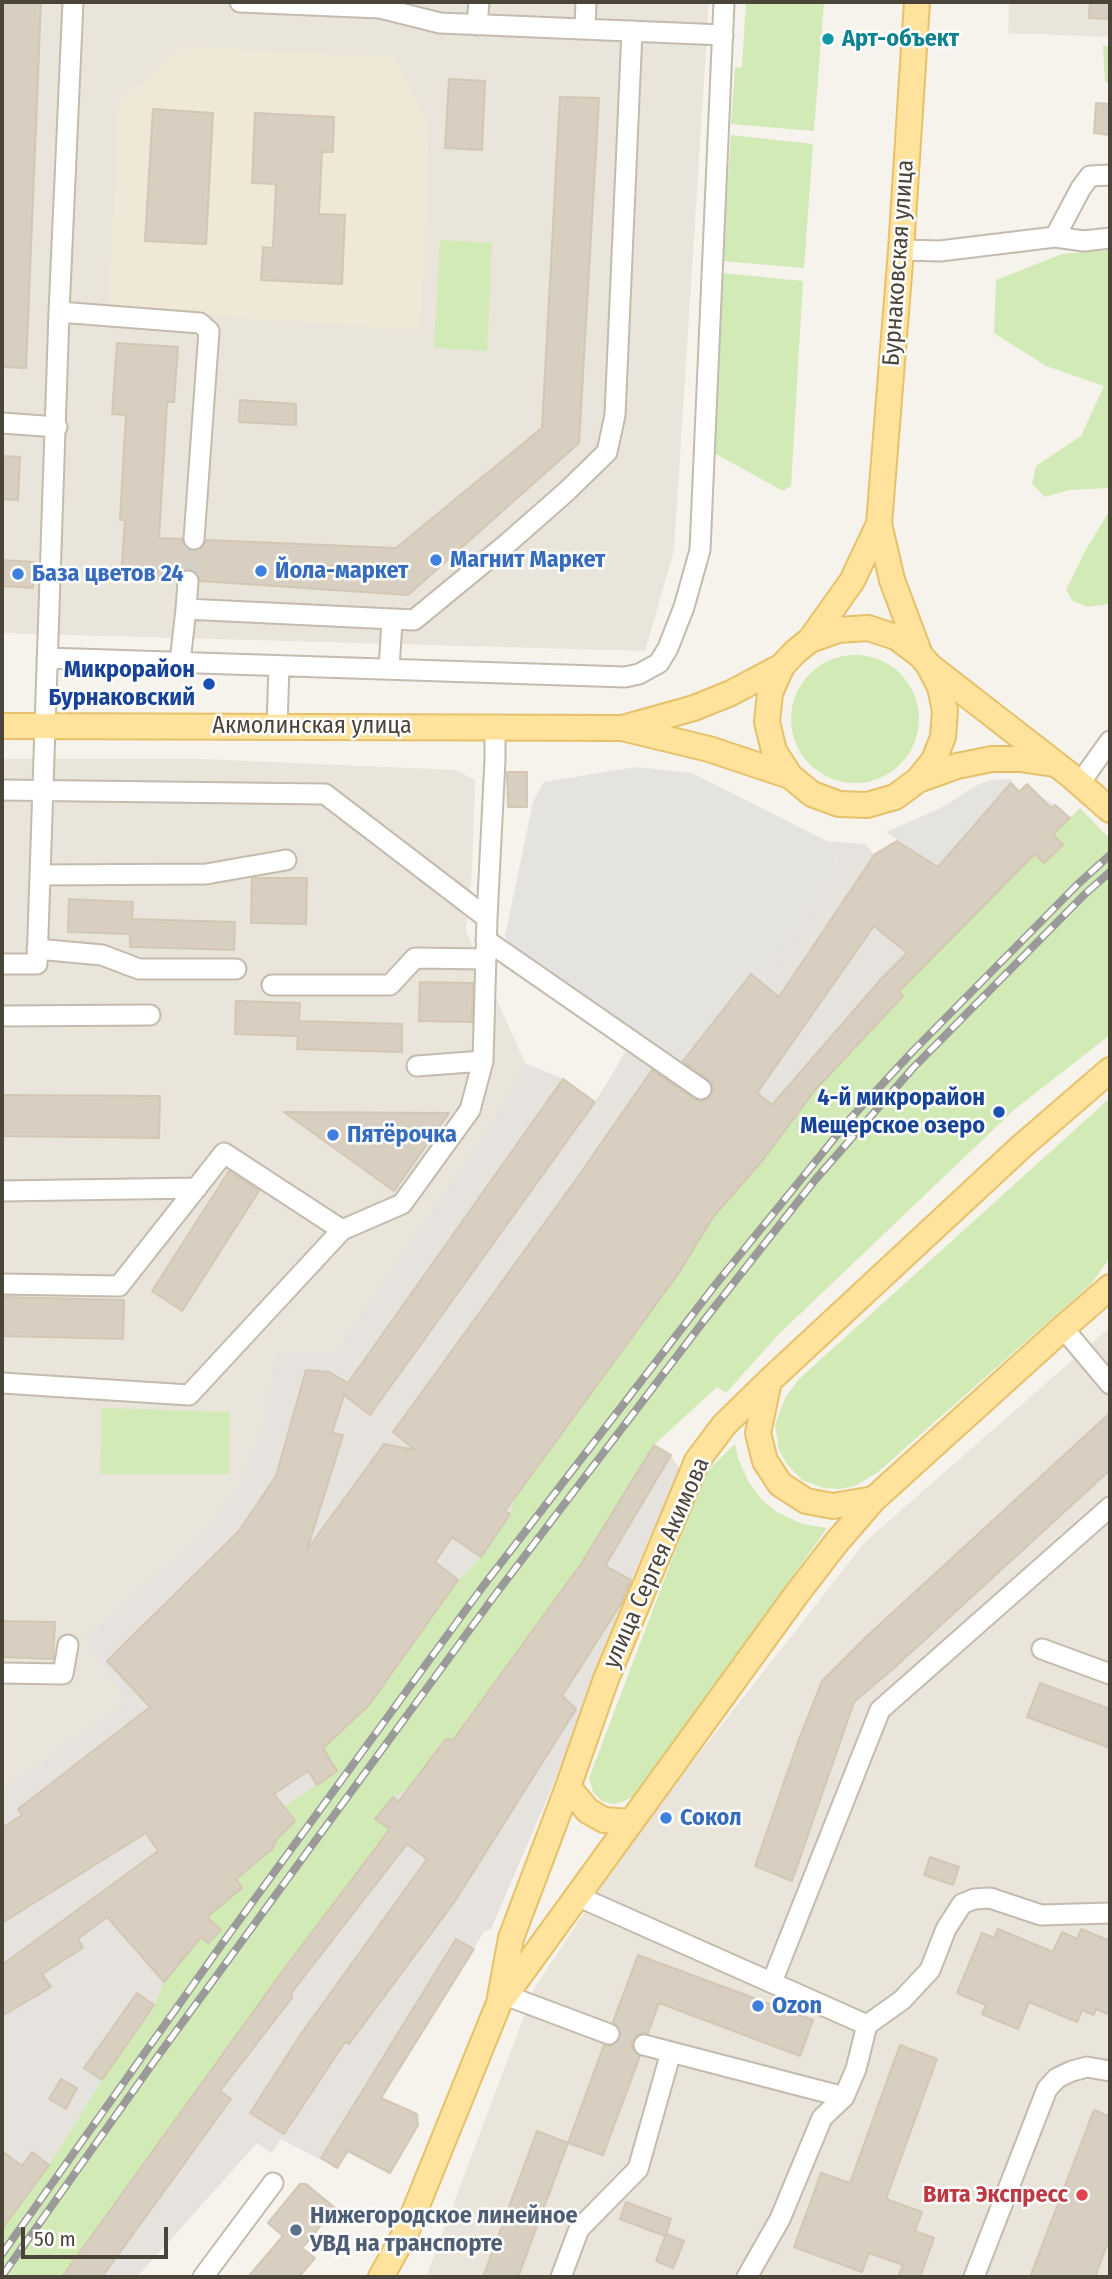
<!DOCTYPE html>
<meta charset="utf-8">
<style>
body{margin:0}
#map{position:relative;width:1112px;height:2279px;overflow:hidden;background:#f6f3ec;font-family:"Fira Sans Condensed",sans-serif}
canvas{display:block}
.frame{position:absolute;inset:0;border:4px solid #4b4439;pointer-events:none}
.scale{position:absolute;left:21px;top:2227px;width:147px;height:32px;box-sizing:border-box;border:4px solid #4b4439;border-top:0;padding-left:9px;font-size:21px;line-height:24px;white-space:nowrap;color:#4b4439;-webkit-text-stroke:5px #fff;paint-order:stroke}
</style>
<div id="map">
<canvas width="1112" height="2279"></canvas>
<div class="frame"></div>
<div class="scale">50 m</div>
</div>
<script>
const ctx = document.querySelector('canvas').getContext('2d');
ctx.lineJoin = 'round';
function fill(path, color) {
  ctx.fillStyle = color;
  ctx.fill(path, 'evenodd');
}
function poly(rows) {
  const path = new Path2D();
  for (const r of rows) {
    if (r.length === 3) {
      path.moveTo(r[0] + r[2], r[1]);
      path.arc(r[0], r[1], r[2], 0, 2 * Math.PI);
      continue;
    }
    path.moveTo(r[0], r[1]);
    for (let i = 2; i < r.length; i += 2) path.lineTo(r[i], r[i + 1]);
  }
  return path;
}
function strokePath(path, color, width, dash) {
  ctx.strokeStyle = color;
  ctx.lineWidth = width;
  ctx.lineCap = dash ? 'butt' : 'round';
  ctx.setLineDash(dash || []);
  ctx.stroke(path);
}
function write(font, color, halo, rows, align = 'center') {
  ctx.font = font + ' "Fira Sans Condensed",sans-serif';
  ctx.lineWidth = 5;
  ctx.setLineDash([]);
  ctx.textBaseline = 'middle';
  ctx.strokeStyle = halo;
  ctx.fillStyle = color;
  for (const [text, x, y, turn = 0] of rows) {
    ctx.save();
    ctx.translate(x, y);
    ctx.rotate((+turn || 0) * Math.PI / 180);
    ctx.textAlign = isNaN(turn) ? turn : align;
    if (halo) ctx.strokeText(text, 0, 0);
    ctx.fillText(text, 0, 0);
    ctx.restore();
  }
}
fill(poly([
 [2,2,709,2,674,550,645,651,2,633],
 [1009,2,1110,2,1110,37,1008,33],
 [2,759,201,759,456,770,475,780,472,872,466,931,525,1063,491,1125,335,1352,276,1351,263,1424,238,1487,206,1531,83,1638,126,1702,2,1789],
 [1110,1327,1110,2277,426,2277,535,1987,638,1832,865,1542]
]), '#eae5da');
fill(poly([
 [1011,783,1019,791,1027,784,1038,795,1055,805,1070,818,1063,845,1044,863,1034,855,815,1090,762,1161,713,1217,678,1274,514,1499,510,1514,481,1557,458,1580,369,1705,323,1748,337,1771,317,1785,295,1821,277,1839,272,1849,236,1879,242,1888,193,1949,164,1982,154,2005,102,2080,49,2165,2,2229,2,1789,126,1702,83,1638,206,1531,238,1487,263,1424,276,1351,335,1352,491,1125,525,1063,563,1079,595,1102,637,1033,697,1075,765,985,762,983,831,881,837,870,835,857,827,841,865,844,874,854,924,882],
 [654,1445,671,1455,680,1470,631,1580,578,1726,491,1929,484,1932,337,2168,281,2139,272,2153,257,2143,137,2277,62,2277,277,1981,390,1830,375,1819,393,1797,408,1789,581,1564]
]), '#e6e2dd');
fill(poly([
 [183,47,393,57,429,124,420,330,109,308,120,101]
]), '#efe8d6');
fill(poly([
 [746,2,824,2,814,131,731,124,735,68,742,67],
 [1103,46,1110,46,1110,83,1105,82],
 [731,135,813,144,804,268,722,261],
 [440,240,492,243,487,351,434,348],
 [1110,250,1110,488,1069,490,1045,497,1032,484,1036,466,1081,436,1104,386,1046,366,994,333,996,280,1062,254],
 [723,273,803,281,791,486,783,491,714,453],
 [1110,510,1110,604,1088,607,1073,601,1066,590,1085,551],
 [855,719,64],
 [1080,808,1110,839,1110,1035,1015,1109,779,1334,726,1393,717,1387,654,1445,581,1564,454,1738,444,1740,408,1789,393,1797,376,1819,390,1829,277,1981,62,2277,2,2277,2,2229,49,2165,102,2080,154,2006,164,1982,201,1937,207,1917,242,1888,236,1879,272,1849,277,1839,295,1821,284,1807,336,1771,323,1748,369,1705,458,1580,481,1557,510,1514,514,1499,678,1274,713,1217,762,1161,815,1090,903,996,899,991,1035,854,1044,863,1063,845,1053,834],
 [1110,1098,1110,1258,1091,1284,878,1472,855,1486,840,1489,824,1488,802,1480,786,1463,779,1450,775,1425,785,1398,799,1379],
 [102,1408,230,1412,229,1474,100,1474],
 [735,1444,738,1458,748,1481,761,1499,777,1512,802,1524,827,1528,645,1784,634,1796,624,1801,613,1804,602,1801,593,1792,589,1778,702,1480,712,1466]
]), '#d2eab5');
fill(poly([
 [636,767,692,773,827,841,835,857,837,870,831,881,762,982,765,985,697,1075,509,946,505,936,533,802,544,782],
 [1012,779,1011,783,938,867,886,832,941,808,979,784,991,780]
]), '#e5e3e0');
const building = poly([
 [3,2,41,2,26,368,2,367,3,2],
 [1090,2,1110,2,1110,19,1089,18,1090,2],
 [449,79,485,81,482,150,445,148,449,79],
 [560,97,599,98,579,443,408,595,200,581,195,571,188,569,178,574,176,580,121,576,125,520,120,520,126,415,112,414,117,343,178,347,174,402,167,402,159,538,182,539,183,545,192,551,200,550,206,540,396,548,542,428,560,97],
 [1096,103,1110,104,1110,135,1094,133,1096,103],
 [153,109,213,113,206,244,145,241,153,109],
 [255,113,334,117,333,152,322,152,319,214,345,215,342,284,261,280,263,247,273,248,276,184,252,183,255,113],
 [240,400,296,404,296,425,239,422,240,400],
 [2,456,20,457,18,500,2,499,2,456],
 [2,560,34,562,33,588,2,586,2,560],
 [507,772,527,772,527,807,508,807,507,772],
 [1011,783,1019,792,1027,784,1051,808,1055,805,1070,818,1053,834,1063,845,1044,863,1035,854,899,991,903,996,815,1090,762,1161,713,1217,678,1274,505,1511,510,1514,481,1557,452,1537,435,1562,458,1580,369,1705,323,1748,337,1771,317,1785,308,1771,274,1794,295,1821,277,1839,272,1849,236,1879,242,1888,207,1917,221,1930,208,1943,201,1937,164,1982,107,1917,78,1939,83,1948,42,1974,51,1987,2,2016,2,1965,158,1851,146,1833,2,1923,2,1828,22,1815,18,1809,150,1707,107,1661,239,1531,276,1476,306,1370,329,1372,348,1383,563,1079,595,1102,370,1415,344,1395,332,1433,343,1435,307,1550,384,1444,415,1450,393,1432,575,1181,652,1070,694,1099,701,1101,707,1100,713,1091,712,1083,683,1061,751,974,779,997,875,854,897,841,938,867,1011,783],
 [874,926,907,953,882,978,772,1105,757,1093,874,926],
 [252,878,307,878,306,924,251,923,252,878],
 [69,899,133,902,132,919,235,922,234,950,130,947,130,934,68,932,69,899],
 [420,982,473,983,472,1022,419,1021,420,982],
 [236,1001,300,1003,299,1021,402,1024,402,1052,297,1049,298,1036,235,1034,236,1001],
 [2,1095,160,1096,159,1138,2,1136,2,1095],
 [284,1112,449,1113,394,1191,284,1112],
 [229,1171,259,1191,182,1311,152,1291,229,1171],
 [2,1297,124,1300,123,1339,2,1336,2,1297],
 [1110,1413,1110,1470,894,1668,854,1702,792,1881,755,1866,799,1739,822,1681,866,1637,1110,1413],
 [654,1445,671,1455,605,1566,631,1580,622,1602,562,1696,576,1709,455,1901,349,2044,345,2042,284,2134,250,2113,301,2034,427,1859,407,1844,292,1992,292,1998,220,2091,231,2099,102,2277,62,2277,282,1972,390,1829,375,1819,393,1797,398,1802,445,1740,454,1739,581,1564,654,1445],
 [2,1621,55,1622,53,1659,2,1657,2,1621],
 [1040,1683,1110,1709,1110,1748,1027,1717,1040,1683],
 [930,1857,959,1867,953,1885,924,1875,930,1857],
 [998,1929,1053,1952,1062,1932,1077,1939,1081,1929,1110,1941,1110,2015,1096,2009,1094,2015,1082,2010,1077,2022,1029,2002,1018,2029,982,2014,986,2005,957,1993,982,1933,994,1938,998,1929],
 [456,1939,474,1949,381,2098,417,2114,418,2125,390,2173,348,2151,337,2168,321,2158,456,1939],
 [638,1955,813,2020,800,2056,659,2003,648,2033,640,2033,632,2041,632,2049,640,2056,603,2155,568,2143,604,2045,612,2046,620,2039,621,2031,613,2022,638,1955],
 [137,1993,154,2005,102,2080,84,2068,137,1993],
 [900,2045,937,2059,886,2199,922,2212,915,2231,934,2238,920,2277,898,2277,903,2265,869,2253,862,2272,794,2247,821,2173,850,2183,900,2045],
 [61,2079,77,2088,66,2109,49,2099,61,2079],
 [1094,2110,1110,2117,1110,2237,1095,2277,1030,2277,1094,2110],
 [537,2131,568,2143,518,2277,483,2277,537,2131],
 [2,2151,22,2166,32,2152,49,2165,2,2229,2,2151],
 [300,2184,306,2184,335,2208,302,2248,315,2258,299,2277,248,2277,283,2236,268,2223,300,2184],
 [626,2202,671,2219,666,2234,684,2241,673,2268,656,2261,665,2236,620,2219,626,2202]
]);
fill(building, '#d8cfc1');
strokePath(building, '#d3c7b4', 2);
strokePath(poly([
 [188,581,194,539],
 [609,2034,644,2045]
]), '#d4d0c8', 19, [19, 10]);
const minor = poly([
 [240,2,380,8,440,23,723,35],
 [477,25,479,2],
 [585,29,586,2],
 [1055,237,1081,188,1090,176,1110,175],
 [901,250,940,251,1055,237,1084,241,1110,238],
 [59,312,200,323,209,331,194,539],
 [2,423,57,427],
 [186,609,188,581],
 [47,658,625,677,639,674,659,663,668,648,684,607,700,550,724,2],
 [180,662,186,609,414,620,509,542,567,491,607,452,615,415,632,31],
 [389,669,392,621],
 [277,726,279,666],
 [1080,783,1110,741],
 [2,790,325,794,487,918,483,1061,417,1066],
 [40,875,206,874,286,860],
 [487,918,495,760,495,727],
 [486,940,701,1089],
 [37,949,102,955,139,969,236,969],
 [2,964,37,964,59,312,73,2],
 [272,985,390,985,415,958,486,959],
 [2,1016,150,1015],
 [2,1191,197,1188],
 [342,1230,402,1204,470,1110,483,1061],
 [2,1284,119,1286,224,1153,342,1230,189,1395,2,1383],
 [1063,1328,1110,1384],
 [1042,1649,1110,1674],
 [2,1673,63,1674,68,1645],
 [577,1896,867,2025],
 [772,1982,880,1710,1110,1507],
 [505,1995,609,2034],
 [644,2045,844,2097],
 [203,2277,273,2183],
 [561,2277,579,2229,638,2169,671,2052],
 [747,2277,780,2219,822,2118,844,2097,856,2069,867,2025,902,2000,930,1970,946,1929,962,1904,974,1899,990,1898,1041,1915,1110,1913],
 [974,2277,1047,2089,1057,2078,1072,2071,1087,2067,1110,2071]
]);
const major = poly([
 [879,524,892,580,920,655],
 [810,640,852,581,879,524,901,250,917,2],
 [931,667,1070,775,1110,810],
 [2,726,622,728,709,749,790,776],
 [626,727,694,708,731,693,782,666],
 [918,780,934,760,943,737,945,711,940,687,928,664,920,655,896,637,868,628,838,630,810,640,795,652,782,666,770,693,767,722,774,751,790,776,812,794,839,804,867,805,895,797,918,780,957,766,992,759,1020,759,1054,764],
 [769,1381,758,1433,765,1461,780,1484,806,1501,833,1506,874,1499],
 [568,1787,588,1811,604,1820,631,1822],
 [504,1997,796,1595,836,1543,874,1499,1063,1328,1110,1287],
 [381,2277,407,2230,499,2003,511,1938,568,1787,606,1679,697,1461,724,1425,769,1381,1022,1146,1110,1070]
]);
strokePath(minor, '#c2bbae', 23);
strokePath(major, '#e6c16a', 28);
strokePath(minor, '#fff', 19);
strokePath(major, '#ffe39c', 24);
const rail = poly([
 [2,2254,227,1937,484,1585,716,1284,850,1119,913,1051,1078,884,1110,855],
 [2,2276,158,2056,495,1595,706,1318,815,1180,913,1068,1086,893,1110,872]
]);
strokePath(rail, '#9a9a9a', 8);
strokePath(rail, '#fff', 5, [16]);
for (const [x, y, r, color] of [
 [828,39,7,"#0f9aa8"],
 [436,560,7,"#3f7fe0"],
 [261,571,7,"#3f7fe0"],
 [18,574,7,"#3f7fe0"],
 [209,684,7,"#1a4fb4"],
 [999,1112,7,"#1a4fb4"],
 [333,1135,7,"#3f7fe0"],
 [666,1818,7,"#3f7fe0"],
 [758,2006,7,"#3f7fe0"],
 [1082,2195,7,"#e0444e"],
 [296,2230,7,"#5c6f8a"]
]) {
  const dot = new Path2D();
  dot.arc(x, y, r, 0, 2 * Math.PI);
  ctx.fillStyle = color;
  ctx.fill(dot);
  strokePath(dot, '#fff', 2.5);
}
write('bold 24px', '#0d838f', '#fff', [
 ["Арт-объект",842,39]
], 'left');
write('24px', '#4b4439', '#fff', [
 ["Бурнаковская улица",899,263,-86],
 ["Акмолинская улица",312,726],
 ["улица Сергея Акимова",657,1563,-66]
]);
write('bold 24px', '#366cbe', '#fff', [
 ["Магнит Маркет",450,560],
 ["Йола-маркет",275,571],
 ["База цветов 24",32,574],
 ["Пятёрочка",347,1135],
 ["Сокол",680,1818],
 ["Ozon",772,2006]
], 'left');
write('bold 24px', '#164399', '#fff', [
 ["Микрорайон",195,670],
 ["Бурнаковский",195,698],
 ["4-й микрорайон",985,1098],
 ["Мещерское озеро",985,1126]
], 'right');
write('bold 24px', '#be3a42', '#fff', [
 ["Вита Экспресс",1068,2195]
], 'right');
write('bold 24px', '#4e5e75', '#fff', [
 ["Нижегородское линейное",310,2216],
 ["УВД на транспорте",310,2244]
], 'left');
</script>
